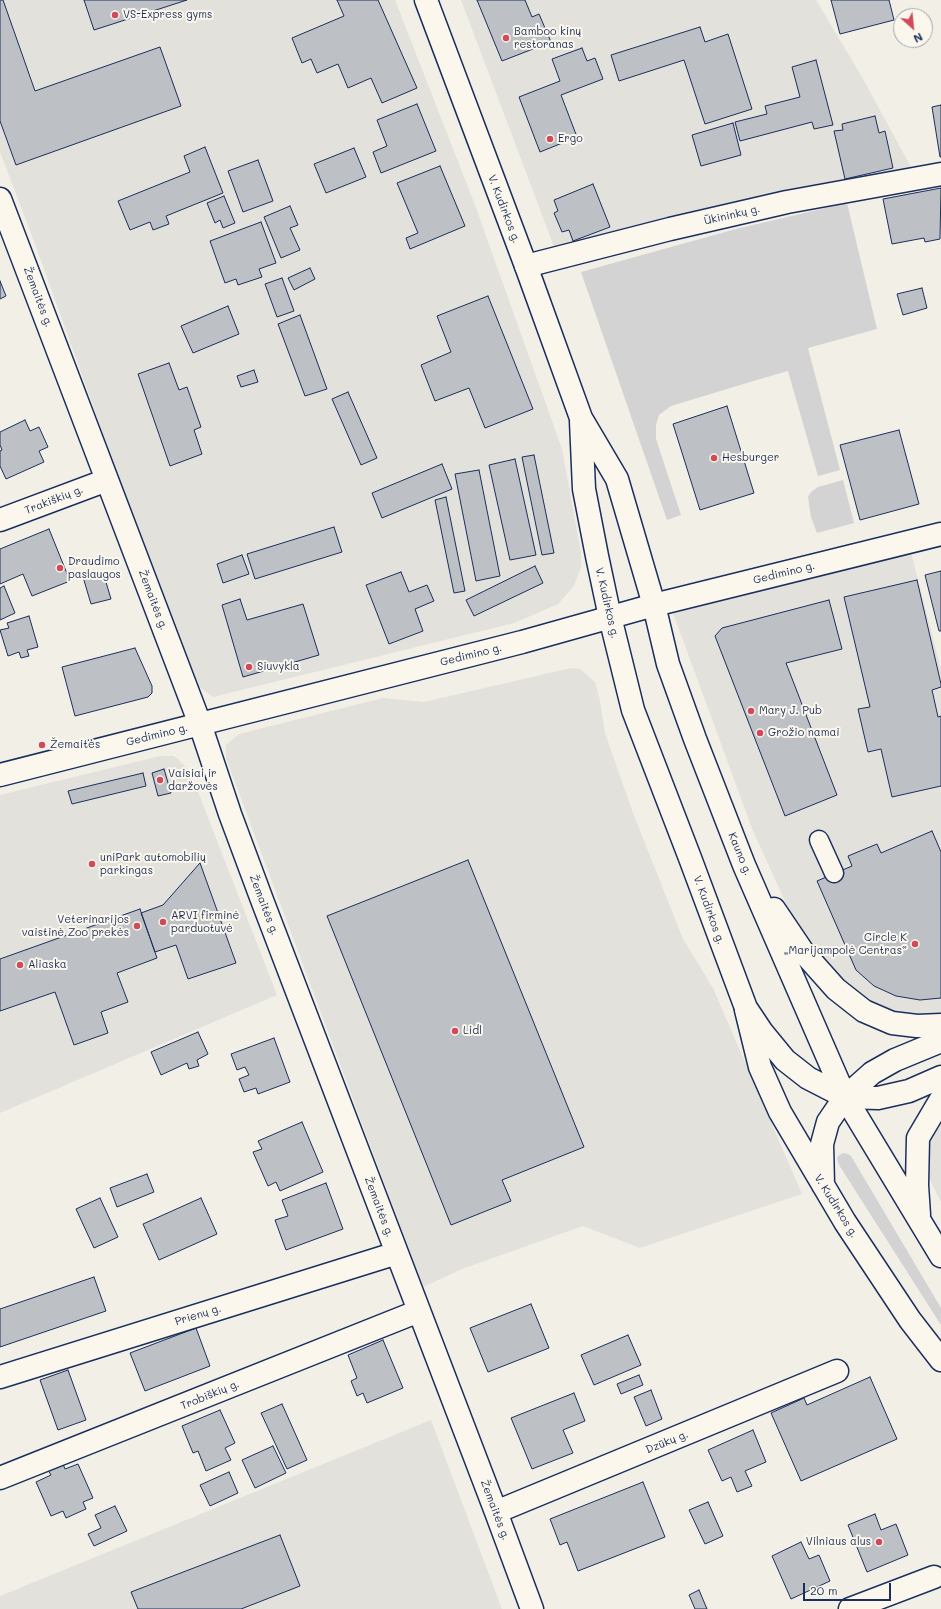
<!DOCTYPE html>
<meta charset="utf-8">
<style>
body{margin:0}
#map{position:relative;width:941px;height:1609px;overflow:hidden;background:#f2efe6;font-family:Mali,sans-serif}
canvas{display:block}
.north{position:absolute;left:893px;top:8px;width:40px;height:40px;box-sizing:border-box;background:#fbf7ec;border:1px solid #a1a7b3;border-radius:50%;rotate:153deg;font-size:11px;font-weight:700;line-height:16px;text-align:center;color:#1b2f5e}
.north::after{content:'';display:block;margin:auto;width:14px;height:18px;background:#d1495b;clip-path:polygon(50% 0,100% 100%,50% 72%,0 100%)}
.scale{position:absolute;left:803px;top:1583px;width:88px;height:18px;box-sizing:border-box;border:2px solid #1b2f5e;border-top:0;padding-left:5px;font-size:12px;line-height:14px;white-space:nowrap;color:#1b2f5e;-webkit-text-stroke:3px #fbf7ec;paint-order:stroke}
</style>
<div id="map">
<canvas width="941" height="1609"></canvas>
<div class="north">N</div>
<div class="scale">20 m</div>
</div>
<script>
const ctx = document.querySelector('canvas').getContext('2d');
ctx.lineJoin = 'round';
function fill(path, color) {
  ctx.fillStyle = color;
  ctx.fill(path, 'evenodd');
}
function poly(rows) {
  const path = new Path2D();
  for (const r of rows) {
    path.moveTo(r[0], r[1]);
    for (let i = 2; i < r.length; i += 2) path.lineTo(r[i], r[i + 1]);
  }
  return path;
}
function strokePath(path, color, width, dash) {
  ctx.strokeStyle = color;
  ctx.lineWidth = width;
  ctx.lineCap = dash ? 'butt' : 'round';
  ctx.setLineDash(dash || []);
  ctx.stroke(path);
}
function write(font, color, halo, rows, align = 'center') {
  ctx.font = font + ' Mali,sans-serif';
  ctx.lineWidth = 4;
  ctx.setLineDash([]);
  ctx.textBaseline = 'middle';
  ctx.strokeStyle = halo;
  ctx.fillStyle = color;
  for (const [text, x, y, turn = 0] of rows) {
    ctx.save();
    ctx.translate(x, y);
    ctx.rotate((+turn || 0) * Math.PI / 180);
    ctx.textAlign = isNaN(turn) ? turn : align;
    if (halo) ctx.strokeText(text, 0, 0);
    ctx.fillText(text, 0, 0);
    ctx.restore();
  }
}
fill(poly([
 [0,0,395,0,475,205,562,449,581,553,581,567,574,586,558,604,514,623,213,697,199,687,116,470,35,244,0,152],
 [461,0,816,0,862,77,918,180,556,252],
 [911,553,941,669,941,1012,931,1016,907,1016,869,1001,830,970,795,923,753,831,673,613],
 [571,668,580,669,595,682,600,701,605,733,633,813,683,939,713,988,802,1194,640,1248,583,1226,462,1269,423,1287,226,758,226,745,239,734,383,698,424,702],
 [160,756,174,756,179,760,185,766,193,779,277,995,0,1113,0,795],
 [941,1120,941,1202,928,1176,927,1141],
 [431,1420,502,1609,0,1609,0,1596]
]), '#e2e1dc');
fill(poly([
 [847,203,877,329,808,348,840,470,818,476,788,371,760,379,671,406,659,415,656,425,656,439,681,515,667,520,581,272,736,229],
 [843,480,854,523,817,533,811,517,808,497,811,492,818,487],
 [843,1153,848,1154,851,1156,941,1308,941,1325,839,1165,837,1159,838,1156]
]), '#d2d3d2');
const building = poly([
 [0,0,3,0,35,91,160,47,181,106,16,165,0,121,0,0],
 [84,0,187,0,94,30,84,0],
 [337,0,378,0,417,88,382,103,371,78,348,88,338,64,317,73,311,59,302,63,292,38,344,16,337,0],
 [477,0,525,0,532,17,539,14,551,42,502,61,477,0],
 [831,0,889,0,894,20,840,34,831,0],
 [700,27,705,42,728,34,752,109,705,124,684,60,619,81,611,55,700,27],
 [582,48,587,61,595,58,603,79,561,95,577,137,540,152,519,97,560,81,552,59,582,48],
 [816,60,833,125,814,129,812,122,740,141,735,122,767,114,765,106,800,97,792,67,816,60],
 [417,104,436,151,381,173,373,152,387,146,377,120,417,104],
 [941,105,941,157,940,157,932,107,941,105],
 [875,116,879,133,885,131,893,168,845,179,834,131,843,130,842,124,875,116],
 [733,123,741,155,701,166,692,135,733,123],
 [205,147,223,193,166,216,169,224,153,230,150,222,130,230,118,201,190,172,184,156,205,147],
 [354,148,366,177,326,193,314,164,354,148],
 [258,160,273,201,243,212,228,171,258,160],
 [440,166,465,226,410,249,406,238,418,233,397,183,440,166],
 [593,184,610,227,573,241,569,230,562,232,554,213,558,211,554,200,593,184],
 [941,188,940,239,925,242,924,238,892,244,883,199,941,188],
 [224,196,235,223,223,228,220,220,215,223,207,203,224,196],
 [290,206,298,225,290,228,300,250,281,258,264,217,290,206],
 [261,222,276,263,259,269,262,277,238,285,236,279,225,283,210,241,261,222],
 [310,268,315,279,294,290,288,278,310,268],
 [282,278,294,311,277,317,265,284,282,278],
 [0,281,6,296,0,299,0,281],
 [922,288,927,308,903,315,897,294,922,288],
 [488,296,533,409,485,428,469,388,435,401,421,365,451,352,437,316,488,296],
 [228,306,239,334,193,353,181,326,228,306],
 [300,315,327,389,305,396,278,324,300,315],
 [169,363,179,390,187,387,201,427,194,430,202,454,170,466,138,374,169,363],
 [254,370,258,382,241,387,237,376,254,370],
 [348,392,377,458,361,465,332,399,348,392],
 [727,406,754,493,700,510,673,424,727,406],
 [25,420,30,431,39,427,48,447,39,451,44,462,6,479,0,466,0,451,2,450,0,445,0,432,25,420],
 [899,430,919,504,860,520,840,445,899,430],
 [534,455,554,553,542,555,522,457,534,455],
 [515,459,536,555,510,560,489,465,515,459],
 [442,464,452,489,382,518,372,493,442,464],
 [479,470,500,576,476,581,455,474,479,470],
 [446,497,465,591,454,593,435,500,446,497],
 [334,527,342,552,255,579,247,554,334,527],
 [49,529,70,581,32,596,23,574,0,584,0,549,49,529],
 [242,555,249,574,223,583,217,564,242,555],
 [535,566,543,583,474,616,466,600,535,566],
 [941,571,941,631,939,631,925,575,941,571],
 [103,572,111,599,91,604,83,577,103,572],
 [401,572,409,592,427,585,434,601,415,609,423,631,389,644,366,585,401,572],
 [917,580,941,684,941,687,932,690,938,717,941,716,941,786,892,797,881,749,868,752,858,709,870,707,844,597,917,580],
 [4,586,15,613,0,620,0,588,4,586],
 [240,599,247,620,303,604,319,655,243,677,222,605,240,599],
 [829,600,842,649,786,663,837,795,785,816,715,636,722,628,829,600],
 [29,616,38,647,27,650,29,656,21,658,19,652,8,656,0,630,9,628,7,623,29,616],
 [135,648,152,686,152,693,148,697,75,716,62,667,135,648],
 [164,769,171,793,158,796,152,773,164,769],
 [143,773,146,786,72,804,68,791,143,773],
 [932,831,941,852,941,998,920,1000,896,996,874,986,856,970,817,881,852,866,848,856,877,844,881,853,932,831],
 [468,860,584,1147,502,1180,511,1201,451,1225,327,916,468,860],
 [200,863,236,963,188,979,176,945,155,952,141,913,163,905,200,863],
 [140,909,157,958,117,973,128,1002,101,1012,108,1033,74,1045,55,992,0,1011,0,959,140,909],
 [198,1032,208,1054,197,1060,199,1066,189,1069,187,1063,161,1075,151,1052,198,1032],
 [274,1038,290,1082,258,1094,256,1088,244,1092,239,1079,249,1075,245,1067,237,1070,231,1054,274,1038],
 [302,1122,323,1172,280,1191,276,1182,268,1186,253,1152,262,1149,258,1141,302,1122],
 [147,1174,154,1192,117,1207,110,1188,147,1174],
 [326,1183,343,1229,286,1250,275,1220,288,1216,282,1200,326,1183],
 [100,1198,118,1237,94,1248,76,1209,100,1198],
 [201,1198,217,1234,159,1260,143,1224,201,1198],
 [94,1277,106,1311,0,1347,0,1309,94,1277],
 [531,1304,549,1348,488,1372,470,1328,531,1304],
 [196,1328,210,1366,145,1391,130,1353,196,1328],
 [628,1335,641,1365,594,1385,581,1355,628,1335],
 [383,1340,403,1388,367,1403,363,1393,357,1396,351,1381,357,1378,348,1355,383,1340],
 [68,1370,86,1420,58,1430,40,1380,68,1370],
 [639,1375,643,1385,621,1394,617,1384,639,1375],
 [870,1377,897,1439,801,1481,771,1413,804,1398,807,1405,870,1377],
 [651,1390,662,1419,646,1426,634,1397,651,1390],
 [574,1393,585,1421,563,1430,573,1453,532,1469,511,1418,574,1393],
 [282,1404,307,1460,287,1469,261,1413,282,1404],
 [220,1410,235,1443,225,1448,231,1460,206,1471,198,1451,193,1453,182,1426,220,1410],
 [753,1430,766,1462,745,1471,752,1486,737,1492,731,1477,722,1481,708,1450,753,1430],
 [273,1446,286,1473,255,1488,242,1460,273,1446],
 [63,1464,65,1469,78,1464,93,1498,83,1502,86,1509,66,1518,63,1511,51,1516,36,1482,51,1475,48,1470,63,1464],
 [229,1472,238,1493,210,1506,200,1485,229,1472],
 [643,1482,665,1537,578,1571,567,1542,560,1545,550,1519,643,1482],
 [708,1502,723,1536,705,1544,689,1510,708,1502],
 [115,1506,127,1531,94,1546,88,1534,101,1528,95,1515,115,1506],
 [875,1514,881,1530,896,1524,908,1555,867,1572,848,1525,875,1514],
 [280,1535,300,1586,241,1609,138,1609,131,1592,280,1535],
 [801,1542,809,1559,819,1555,830,1581,791,1599,772,1556,801,1542],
 [699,1590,707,1609,695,1609,689,1595,699,1590]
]);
fill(building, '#bdc0c4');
strokePath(building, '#1b2f5e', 1);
const lane = poly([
 [819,840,834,873]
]);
const street = poly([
 [0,199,200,724,230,814,262,900,496,1512,532,1609],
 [526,266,670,229,787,202,941,174],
 [0,520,107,480],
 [654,605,941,534],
 [0,1377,397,1253],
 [0,1478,419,1311],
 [496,1512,837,1371],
 [850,1609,934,1577]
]);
const secondary = poly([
 [746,1010,760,1067,780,1112,845,1222,910,1320,941,1360],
 [823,1185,822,1144,828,1122,845,1097,941,1256],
 [919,1215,917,1185,918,1138,941,1099]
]);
const primary = poly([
 [426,0,526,266,581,418,617,479,654,605],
 [581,421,584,489,597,556,610,617]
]);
const highway = poly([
 [610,617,633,710,690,858,746,1008,762,1032,785,1060,808,1078,845,1097,878,1098,909,1091,941,1077],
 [0,775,522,642,654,605,668,664,695,739,744,865,845,1097],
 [774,909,803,952,836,989,864,1011,892,1023,917,1026,941,1025],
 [845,1097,872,1073,895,1060,941,1041]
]);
strokePath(lane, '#1b2f5e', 21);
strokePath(street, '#1b2f5e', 25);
strokePath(secondary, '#1b2f5e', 25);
strokePath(primary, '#1b2f5e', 25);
strokePath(highway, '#1b2f5e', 25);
strokePath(lane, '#fbf7ec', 18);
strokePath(street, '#fbf7ec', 22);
strokePath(secondary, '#fbf7ec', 22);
strokePath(primary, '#fbf7ec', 22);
strokePath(highway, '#fbf7ec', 22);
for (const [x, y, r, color] of [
 [115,15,4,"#d1495b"],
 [506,38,4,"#d1495b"],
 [550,139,4,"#d1495b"],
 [714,458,4,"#d1495b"],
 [60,568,4,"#d1495b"],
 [249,667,4,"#d1495b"],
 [751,711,4,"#d1495b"],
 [760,733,4,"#d1495b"],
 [42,745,4,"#d1495b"],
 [160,780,4,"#d1495b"],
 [92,864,4,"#d1495b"],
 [163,922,4,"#d1495b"],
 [137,926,4,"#d1495b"],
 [915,944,4,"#d1495b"],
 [20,965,4,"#d1495b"],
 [455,1031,4,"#d1495b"],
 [879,1542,4,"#d1495b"]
]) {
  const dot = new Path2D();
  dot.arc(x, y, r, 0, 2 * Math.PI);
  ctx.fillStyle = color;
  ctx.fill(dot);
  strokePath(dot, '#fbf7ec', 1.5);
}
write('11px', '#1b2f5e', '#fbf7ec', [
 ["VS-Express gyms",123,15],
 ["Bamboo kinų",514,32],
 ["restoranas",514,45],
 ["Ergo",558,139],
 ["Hesburger",722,458],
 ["Draudimo",68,562],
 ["paslaugos",68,575],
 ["Siuvykla",257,667],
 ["Mary J. Pub",759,711],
 ["Grožio namai",768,733],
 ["Žemaitės",50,745],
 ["Vaisiai ir",168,774],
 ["daržovės",168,787],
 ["uniPark automobilių",100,858],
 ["parkingas",100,871],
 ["ARVI firminė",171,916],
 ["parduotuvė",171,929],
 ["Veterinarijos",129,920,"right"],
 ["vaistinė Zoo prekės",129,933,"right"],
 ["Circle K",907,938,"right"],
 ["„Marijampolė Centras“",907,951,"right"],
 ["Aliaska",28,965],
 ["Lidl",463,1031],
 ["Vilniaus alus",871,1542,"right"]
], 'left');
write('11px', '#1b2f5e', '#fbf7ec', [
 ["V. Kudirkos g.",504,209,69],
 ["Ūkininkų g.",732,215,-13],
 ["Žemaitės g.",38,297,69],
 ["Trakiškių g.",54,500,-21],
 ["Gedimino g.",784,573,-14],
 ["Žemaitės g.",153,600,69],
 ["V. Kudirkos g.",607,603,77],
 ["Gedimino g.",471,655,-14],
 ["Gedimino g.",157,735,-14],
 ["Kauno g.",740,854,68],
 ["Žemaitės g.",264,905,69],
 ["V. Kudirkos g.",709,910,70],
 ["V. Kudirkos g.",836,1206,58],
 ["Žemaitės g.",379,1207,69],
 ["Prienų g.",198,1315,-17],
 ["Trobiškių g.",210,1395,-22],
 ["Dzūkų g.",667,1442,-22],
 ["Žemaitės g.",495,1510,69]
]);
</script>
